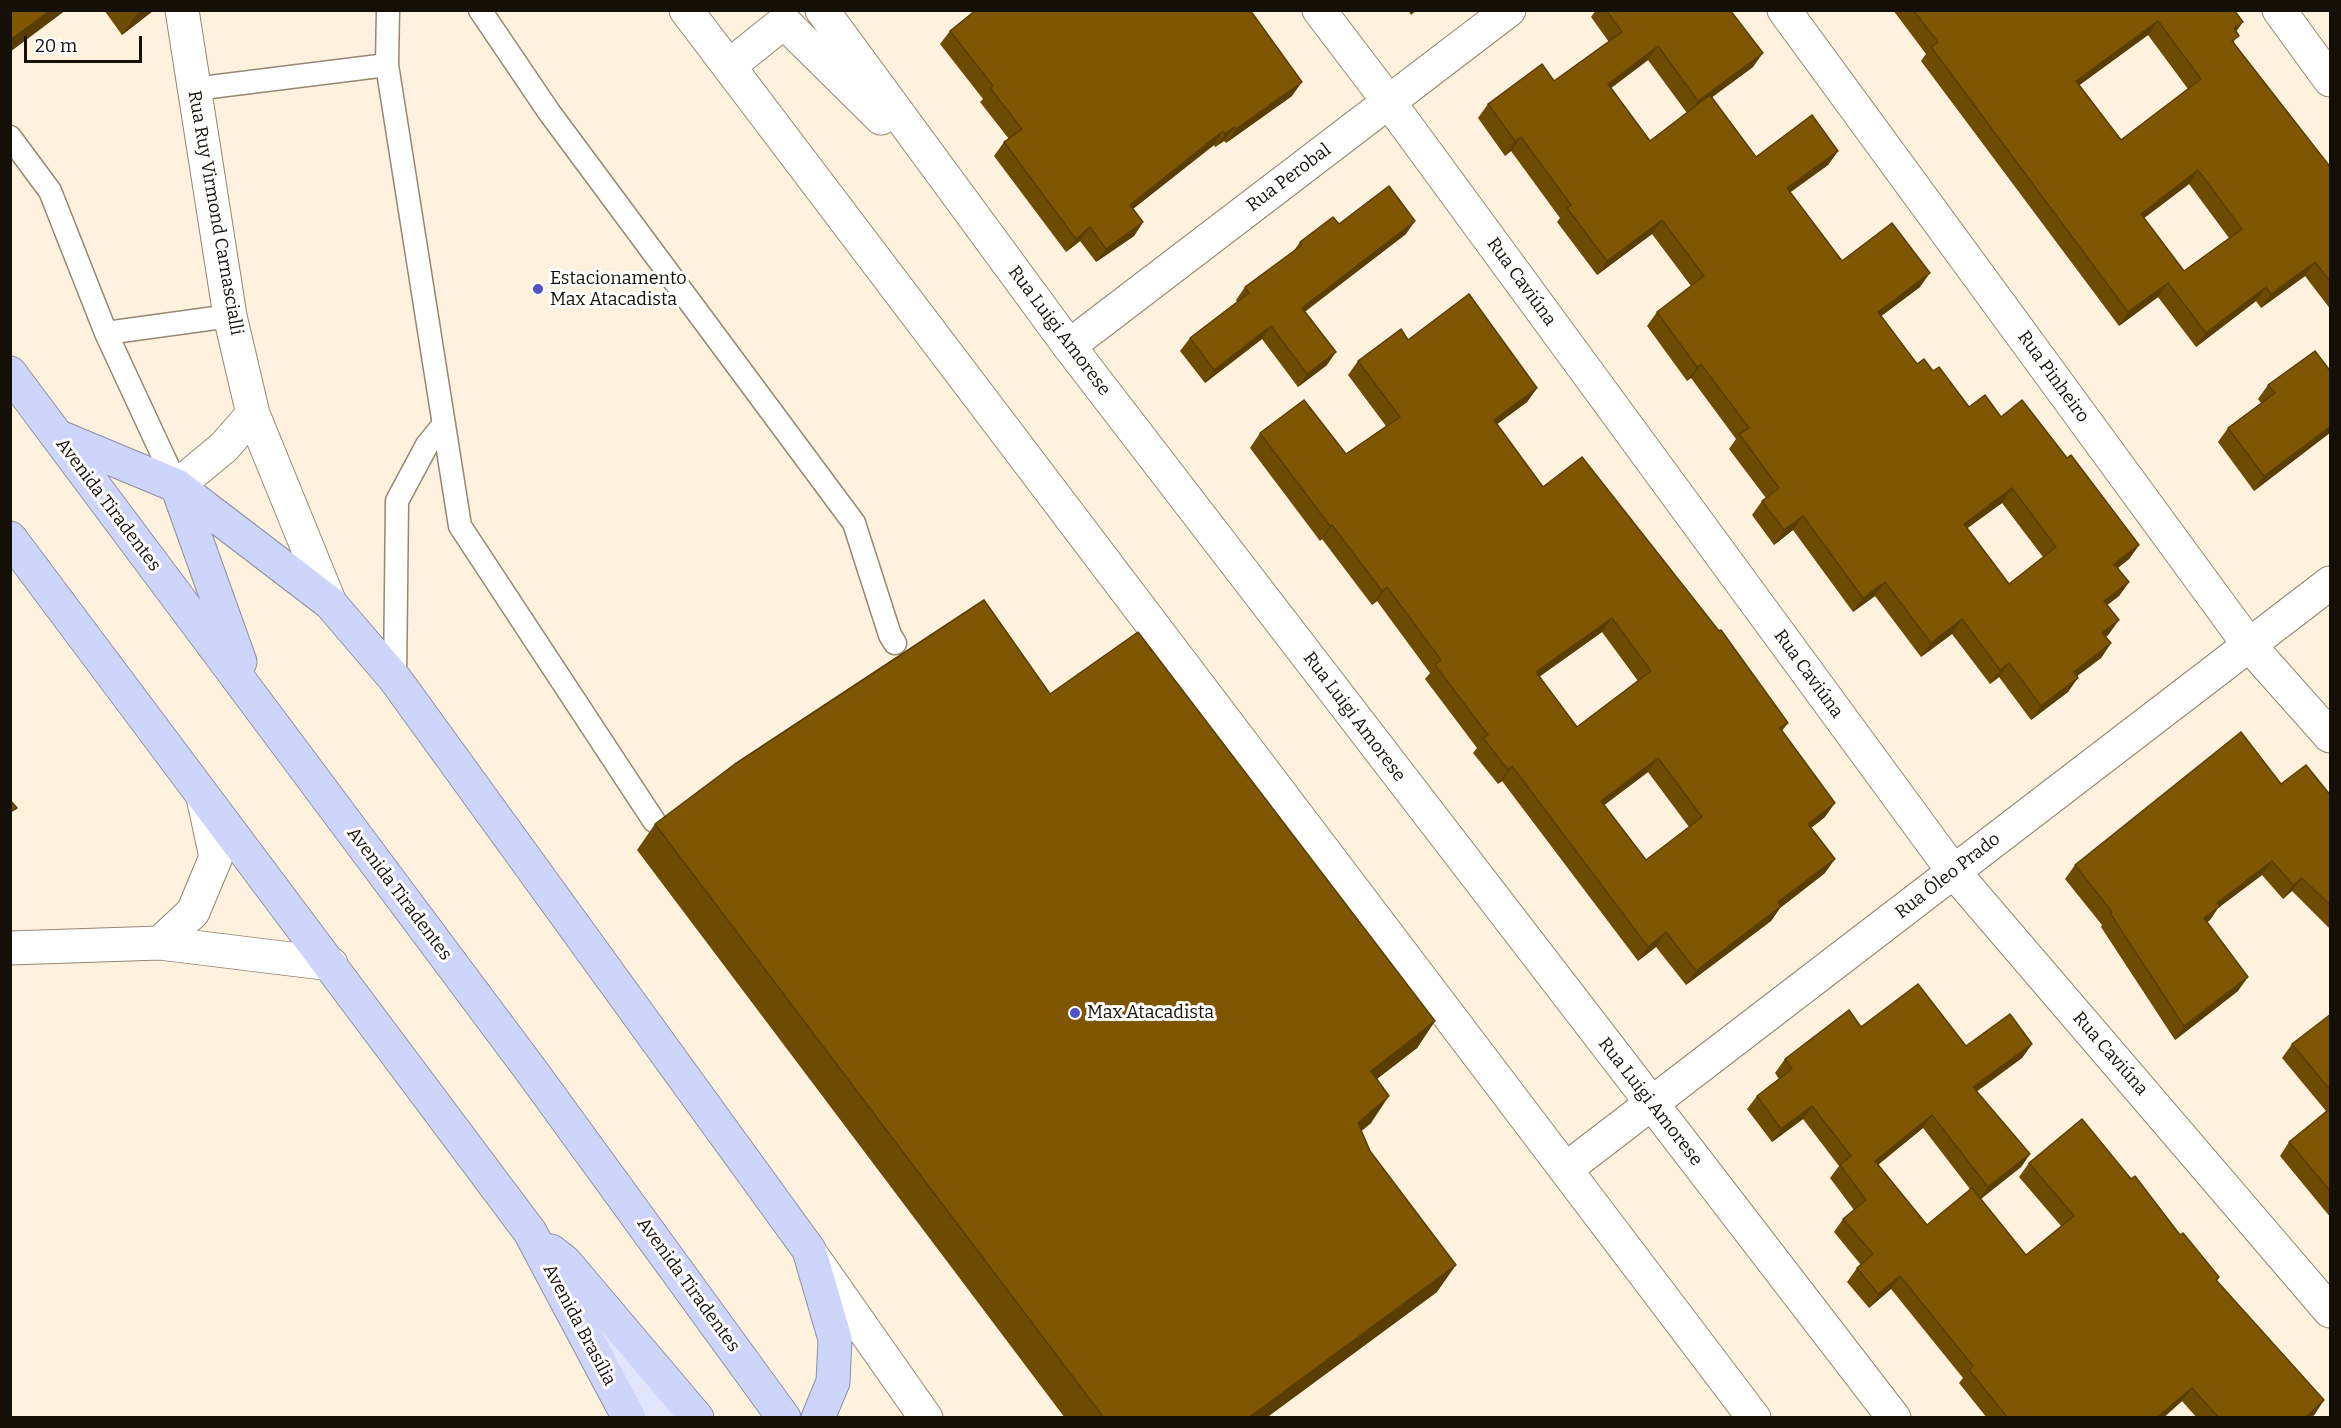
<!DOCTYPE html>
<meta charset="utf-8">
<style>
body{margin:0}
#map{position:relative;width:2341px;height:1428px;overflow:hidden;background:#fef1de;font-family:Bitter,serif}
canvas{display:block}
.frame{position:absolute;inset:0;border:12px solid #140f07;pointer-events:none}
.scale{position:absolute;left:24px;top:36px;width:118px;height:27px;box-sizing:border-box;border:3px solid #140f07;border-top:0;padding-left:8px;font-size:18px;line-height:21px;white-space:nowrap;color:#140f07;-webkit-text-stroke:4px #fff;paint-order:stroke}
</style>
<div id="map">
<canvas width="2341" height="1428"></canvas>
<div class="frame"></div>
<div class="scale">20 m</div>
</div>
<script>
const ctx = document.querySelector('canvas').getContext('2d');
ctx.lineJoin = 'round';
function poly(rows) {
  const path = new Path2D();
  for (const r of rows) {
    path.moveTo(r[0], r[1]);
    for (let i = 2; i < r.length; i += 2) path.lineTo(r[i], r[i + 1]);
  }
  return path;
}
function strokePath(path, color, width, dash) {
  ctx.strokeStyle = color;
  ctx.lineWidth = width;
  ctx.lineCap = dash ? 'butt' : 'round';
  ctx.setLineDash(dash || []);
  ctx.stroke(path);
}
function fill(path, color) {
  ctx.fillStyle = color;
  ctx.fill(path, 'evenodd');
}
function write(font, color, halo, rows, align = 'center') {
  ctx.font = font + ' Bitter,serif';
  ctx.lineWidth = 6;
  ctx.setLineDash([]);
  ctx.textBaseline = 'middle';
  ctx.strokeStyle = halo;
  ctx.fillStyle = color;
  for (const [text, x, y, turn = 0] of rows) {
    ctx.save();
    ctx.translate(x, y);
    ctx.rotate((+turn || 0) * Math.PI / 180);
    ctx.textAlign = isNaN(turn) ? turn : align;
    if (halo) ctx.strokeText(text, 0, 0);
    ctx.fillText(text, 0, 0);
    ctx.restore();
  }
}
const lane = poly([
 [388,10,387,65,460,526,654,821],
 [480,10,549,112,854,523,890,635,895,643],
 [194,89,387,65],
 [10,137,50,191,106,333,177,486],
 [106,333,230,316],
 [395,679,397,501,427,445,444,424]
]);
const street = poly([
 [182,10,230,316,253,414,330,603],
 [1319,10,1389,102,1953,871,2330,1311],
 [1784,10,2249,645,2330,736],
 [2279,10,2330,80],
 [1069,346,1509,10],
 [177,486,224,447,253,414],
 [160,943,193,912,216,857,203,797],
 [10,948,160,943,331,964],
 [1566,1169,2330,583]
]);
const secondary = poly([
 [686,10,1754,1418],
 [822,10,1069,346,1894,1418],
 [729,66,784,22,881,118],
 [813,1257,926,1418]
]);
const primary = poly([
 [582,1303,666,1418]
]);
const highway = poly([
 [10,373,530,1069,784,1418],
 [57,436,177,486,330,603,395,679,809,1250,835,1339,833,1382,818,1418],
 [177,486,240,662],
 [10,538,530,1232,629,1418],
 [551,1251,565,1262,697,1418]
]);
strokePath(lane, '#958771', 25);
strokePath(street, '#958771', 35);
strokePath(secondary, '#958771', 35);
strokePath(primary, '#8d90a5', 35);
strokePath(highway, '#8d90a5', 35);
strokePath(lane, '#fff', 22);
strokePath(street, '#fff', 33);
strokePath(secondary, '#fff', 33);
strokePath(primary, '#e2e6fc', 33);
strokePath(highway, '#ced5fa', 33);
fill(poly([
 [104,10,154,10,122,35],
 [1408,10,1417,10,1411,15],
 [1596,10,1730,10,1753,67,1712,97,1756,157,1838,151,1828,165,1790,192,1842,261,1920,287,1881,316,1917,364,1933,371,1969,407,2001,417,2067,458,2139,545,2129,559,2118,568,2129,582,2119,596,2107,605,2109,634,2106,637,2111,643,2101,658,2077,676,2068,692,2031,720,1999,677,1990,684,1952,634,1921,657,1875,596,1853,612,1793,530,1774,545,1752,515,1762,501,1766,498,1729,449,1736,439,1691,378,1687,381,1647,326,1657,312,1691,286,1652,234,1597,275,1557,222,1560,218,1511,151,1505,156,1478,118,1488,104,1554,81,1609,42,1591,17],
 [1648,60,1687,113,1650,141,1611,88],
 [2002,503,2043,557,2009,584,1967,528],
 [1893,10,2234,10,2236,31,2234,43,2331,168,2331,310,2305,276,2261,308,2256,301,2196,347,2158,297,2119,326,1921,61,1926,54],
 [2148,35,2188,89,2121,140,2079,85],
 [2189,184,2229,238,2184,271,2144,218],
 [950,31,1292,96,1226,143,1224,141,1215,147,1214,145,1133,209,1143,222,1134,236,1096,262,1080,241,1066,252,994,156,1004,142,1009,139,980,102,983,99,940,44],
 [1339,224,1406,234,1305,311,1327,365,1298,387,1262,339,1205,383,1180,351,1190,338,1237,302,1236,300,1245,287,1293,252,1300,242],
 [1408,340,1537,388,1527,402,1497,424,1543,487,1788,723,1782,731,1825,817,1811,828,1825,873,1780,908,1771,921,1686,985,1656,947,1638,961,1502,781,1498,784,1473,753,1477,748,1425,679,1430,673,1377,601,1372,605,1322,539,1320,541,1250,448,1260,433,1346,454,1386,426,1348,375,1358,361],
 [1602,632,1638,681,1577,727,1539,677],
 [1648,772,1689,827,1646,860,1604,805],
 [2331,372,2331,432,2254,491,2218,442,2228,428,2261,403,2258,399,2268,385],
 [1050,694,1435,1021,1417,1048,1377,1079,1371,1123,1361,1131,1437,1292,1266,1418,1065,1418,637,850,655,824],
 [2281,784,2331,796,2329,800,2331,802,2331,930,2292,891,2283,899,2262,875,2218,908,2210,920,2207,922,2238,991,2175,1040,2101,927,2102,925,2065,879,2075,865],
 [2331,1014,2331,1218,2280,1156,2289,1142,2326,1111,2282,1058,2292,1044],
 [1861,1027,1966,1046,2032,1044,2022,1058,1976,1091,2030,1154,2021,1167,1981,1199,2026,1255,2061,1226,2019,1177,2029,1163,2131,1179,2180,1235,2219,1277,2217,1281,2315,1414,2311,1418,2197,1418,2182,1401,2163,1418,1987,1418,1959,1383,1963,1378,1891,1289,1869,1308,1847,1282,1857,1268,1861,1265,1834,1232,1843,1219,1854,1210,1830,1178,1839,1166,1803,1119,1772,1142,1747,1109,1757,1096,1779,1079,1775,1073,1785,1059],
 [1923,1128,1970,1189,1927,1225,1878,1165]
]), '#6d4b03');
fill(poly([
 [51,10,66,10,10,52,10,40],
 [154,10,153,11,122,35,139,11],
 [2158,21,2148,35,2066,95,2076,81],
 [2243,22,2233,36,2234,28],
 [1658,46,1648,60,1598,98,1608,84],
 [1763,53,1753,67,1688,115,1698,101],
 [1302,82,1292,96,1226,143,1236,129],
 [1234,127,1224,141,1215,147,1225,134],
 [1223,131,1214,145,1120,219,1130,205],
 [1521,137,1511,151,1505,156,1515,141],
 [1838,151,1828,165,1777,202,1787,188],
 [2198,170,2189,184,2131,228,2141,214],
 [1662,220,1652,234,1597,275,1607,261],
 [1415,221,1406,234,1293,321,1302,308],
 [1143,222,1134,236,1096,262,1106,249],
 [1090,227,1080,241,1066,252,1076,239],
 [2315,262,2305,276,2261,308,2271,294],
 [1930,273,1920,287,1868,326,1878,312],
 [2168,283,2158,297,2119,326,2128,312],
 [2266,287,2256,301,2196,347,2206,333],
 [1271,326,1262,339,1205,383,1214,370],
 [1336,352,1327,365,1298,387,1307,374],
 [1701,364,1691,378,1687,381,1697,367],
 [1537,388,1527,402,1484,434,1494,420],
 [2331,426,2331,432,2254,491,2264,476],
 [2012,488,2002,503,1954,538,1964,524],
 [1803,516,1793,530,1774,545,1784,530],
 [1332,525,1322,539,1320,541,1330,526],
 [2139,545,2129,559,2104,578,2114,564],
 [1885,582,1875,596,1853,612,1863,598],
 [2129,582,2119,596,2094,615,2104,601],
 [1387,587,1377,601,1372,605,1382,591],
 [1612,618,1602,632,1526,686,1536,672],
 [1962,619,1952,634,1921,657,1931,643],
 [2119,620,2109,634,2093,647,2102,633],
 [2111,643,2101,658,2064,686,2074,672],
 [2009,663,1999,677,1990,684,2000,670],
 [2078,678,2068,692,2031,720,2041,706],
 [1658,758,1648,772,1591,815,1601,801],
 [1512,766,1502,781,1498,784,1508,770],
 [1835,803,1825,817,1798,838,1808,824],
 [1835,859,1825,873,1780,908,1771,921,1686,985,1696,971,1778,902],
 [2272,861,2262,875,2218,908,2210,920,2194,932,2204,918,2217,903],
 [2302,878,2292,891,2283,899,2293,885],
 [1666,932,1656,947,1638,961,1648,947],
 [2248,977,2238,991,2175,1040,2184,1026],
 [1435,1021,1417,1048,1352,1098,1371,1071],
 [2032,1044,2022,1058,1964,1101,1973,1087],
 [1389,1096,1371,1123,1339,1150,1358,1123],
 [1812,1106,1803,1119,1772,1142,1781,1129],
 [1932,1115,1923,1128,1865,1175,1875,1161],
 [2030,1154,2021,1167,1979,1200,1988,1187],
 [1456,1265,1437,1292,1266,1418,1248,1418],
 [1900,1276,1891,1289,1869,1308,1878,1294],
 [2192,1388,2182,1401,2163,1418,2156,1418],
 [2324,1400,2315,1414,2311,1418,2305,1418]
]), '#593d02');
const building = poly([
 [10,10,51,10,10,40,10,10],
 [976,10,1250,10,1302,82,1236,129,1234,127,1225,134,1223,131,1130,205,1143,222,1106,249,1090,227,1076,239,1004,142,1022,129,990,88,993,86,950,31,976,10],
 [1606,10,1730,10,1763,53,1698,101,1658,46,1608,84,1650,141,1710,95,1756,157,1812,115,1838,151,1787,188,1842,261,1892,223,1930,273,1878,312,1917,364,1924,359,1933,371,1939,367,1969,407,1985,395,2001,417,2022,400,2067,458,2071,455,2139,545,2114,564,2129,582,2104,601,2119,620,2102,633,2111,643,2074,672,2078,678,2041,706,2009,663,2000,670,1962,619,1931,643,1885,582,1863,598,1803,516,1784,530,1762,501,1779,488,1739,434,1749,428,1701,364,1697,367,1657,312,1704,276,1662,220,1607,261,1567,208,1571,205,1521,137,1515,141,1488,104,1542,64,1554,81,1622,32,1606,10],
 [2012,488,2056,547,2009,584,1964,524,2012,488],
 [1913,10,2234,10,2243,22,2234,28,2239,36,2232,41,2331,168,2331,283,2315,262,2271,294,2266,287,2206,333,2168,283,2128,312,1931,47,1938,42,1913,10],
 [2158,21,2201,79,2121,140,2076,81,2158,21],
 [2198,170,2242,229,2184,271,2141,214,2198,170],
 [1389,186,1415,221,1302,308,1336,352,1307,374,1271,326,1214,370,1190,338,1249,293,1245,287,1302,245,1300,242,1333,217,1339,224,1389,186],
 [1469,294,1537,388,1494,420,1543,487,1582,457,1719,631,1721,630,1788,723,1780,728,1835,803,1808,824,1835,859,1778,902,1781,906,1696,971,1666,932,1648,947,1512,766,1508,770,1483,738,1488,735,1435,665,1441,660,1387,587,1382,591,1332,525,1330,526,1260,433,1304,400,1346,454,1400,417,1358,361,1401,329,1408,340,1469,294],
 [1612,618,1651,671,1577,727,1536,672,1612,618],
 [1658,758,1702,817,1646,860,1601,801,1658,758],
 [2315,351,2331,372,2331,426,2264,476,2228,428,2275,393,2268,385,2315,351],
 [984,600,1050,694,1138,632,1435,1021,1371,1071,1389,1096,1358,1123,1370,1151,1456,1265,1248,1418,1104,1418,655,824,735,764,984,600],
 [2241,732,2281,784,2306,765,2331,796,2331,798,2329,800,2331,802,2331,906,2302,878,2293,885,2272,861,2217,903,2220,906,2204,918,2248,977,2184,1026,2110,913,2112,912,2075,865,2241,732],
 [10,800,17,808,10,812,10,800],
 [1918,984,1966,1046,2010,1014,2032,1044,1973,1087,2030,1154,1988,1187,1932,1115,1875,1161,1927,1225,1972,1188,2026,1255,2074,1216,2029,1163,2082,1119,2131,1179,2135,1176,2180,1235,2183,1233,2219,1277,2216,1280,2324,1400,2305,1418,2219,1418,2192,1388,2156,1418,2008,1418,1969,1370,1973,1366,1900,1276,1878,1294,1857,1268,1873,1254,1843,1219,1866,1200,1840,1165,1851,1156,1812,1106,1781,1129,1757,1096,1792,1069,1785,1059,1849,1010,1861,1027,1918,984],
 [2331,1014,2331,1091,2292,1044,2331,1014],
 [2331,1108,2331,1192,2289,1142,2331,1108]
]);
fill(building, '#7f5703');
strokePath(building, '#593d02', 1.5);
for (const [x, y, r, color] of [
 [538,289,6,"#5151c7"],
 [1075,1013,6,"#5151c7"]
]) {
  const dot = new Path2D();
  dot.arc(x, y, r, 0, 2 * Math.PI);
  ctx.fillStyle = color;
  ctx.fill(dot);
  strokePath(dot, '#fff', 2);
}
write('18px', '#140f07', '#fff', [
 ["Rua Perobal",1289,178,-37],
 ["Rua Ruy Virmond Carnascialli",215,213,80],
 ["Rua Caviúna",1521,282,54],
 ["Rua Luigi Amorese",1059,331,53],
 ["Rua Pinheiro",2053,377,54],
 ["Avenida Tiradentes",108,505,53],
 ["Rua Caviúna",1808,674,54],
 ["Rua Luigi Amorese",1354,717,53],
 ["Rua Óleo Prado",1948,876,-38],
 ["Avenida Tiradentes",399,894,53],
 ["Rua Caviúna",2110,1054,49],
 ["Rua Luigi Amorese",1650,1102,52],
 ["Avenida Tiradentes",688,1285,54],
 ["Avenida Brasília",579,1325,62]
]);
write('18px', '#140f07', '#fff', [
 ["Estacionamento",550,279],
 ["Max Atacadista",550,300],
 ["Max Atacadista",1087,1013]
], 'left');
</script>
